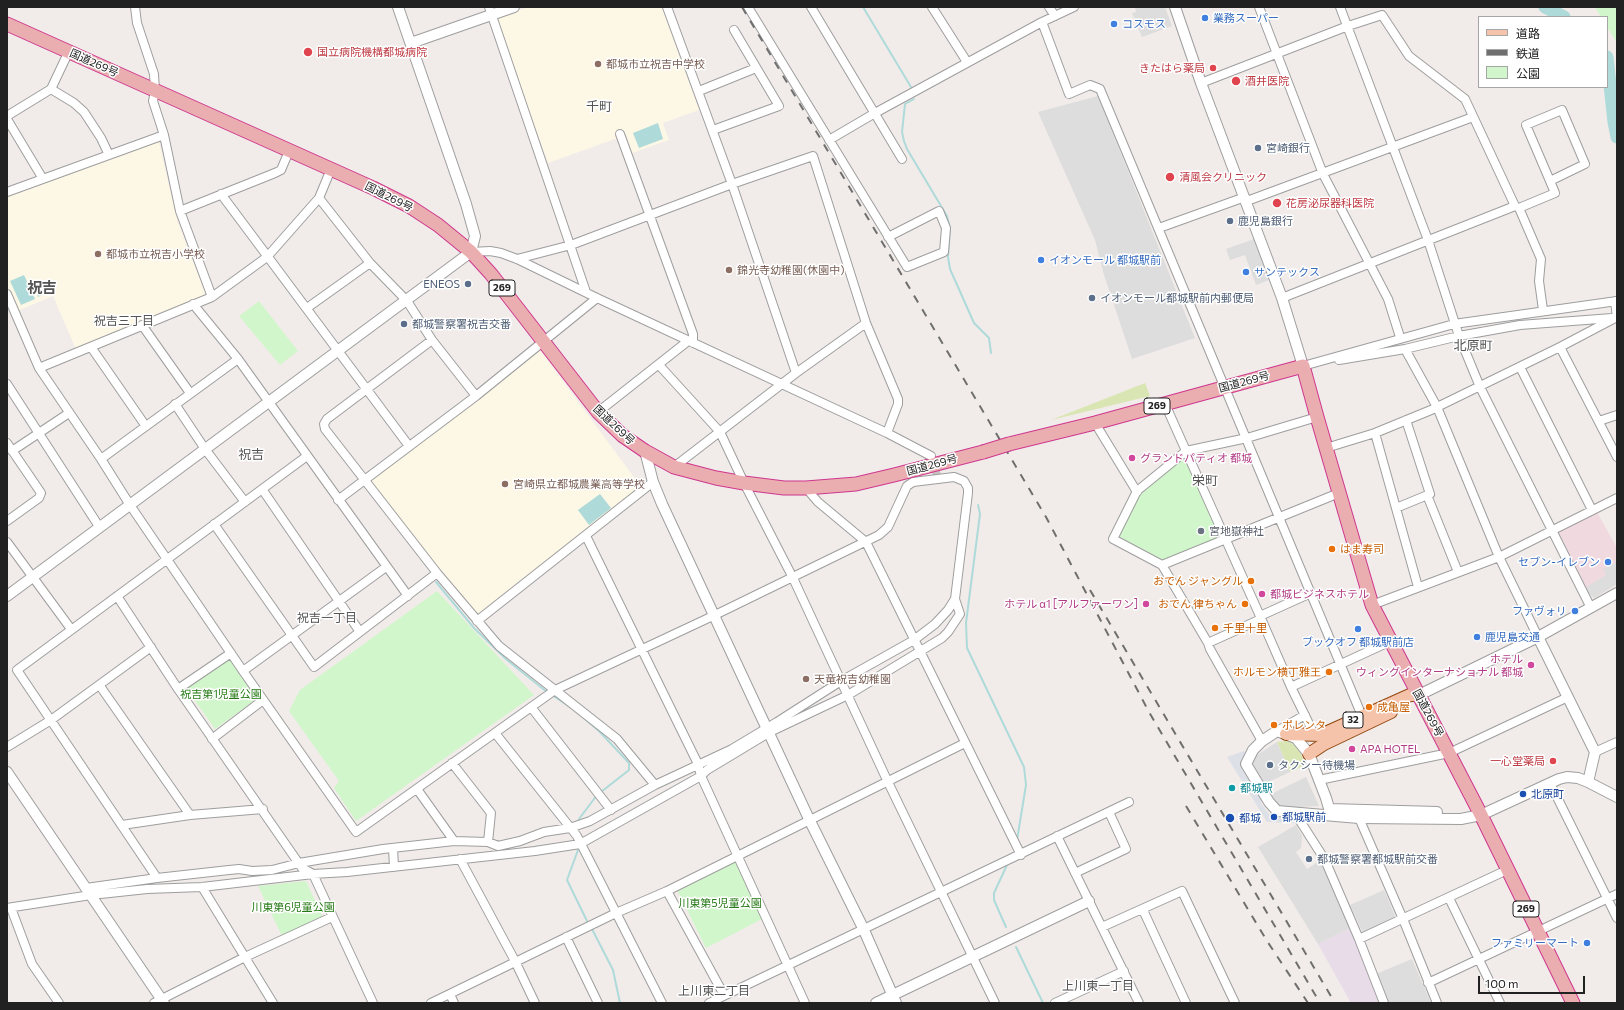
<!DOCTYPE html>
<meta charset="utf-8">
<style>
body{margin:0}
#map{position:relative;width:1624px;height:1010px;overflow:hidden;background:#f1ece9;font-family:Commissioner,"Noto Sans JP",sans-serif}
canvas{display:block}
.frame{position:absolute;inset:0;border:8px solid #212121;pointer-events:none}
.legend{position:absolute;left:1478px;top:16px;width:130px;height:72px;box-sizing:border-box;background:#fff;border:1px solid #a6a6a6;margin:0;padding:5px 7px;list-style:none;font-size:12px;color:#212121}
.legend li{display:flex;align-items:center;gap:8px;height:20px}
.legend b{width:20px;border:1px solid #a6a6a6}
.scale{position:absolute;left:1478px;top:976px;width:107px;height:18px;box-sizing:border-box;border:2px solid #212121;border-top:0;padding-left:5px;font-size:12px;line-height:14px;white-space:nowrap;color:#212121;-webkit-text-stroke:3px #fff;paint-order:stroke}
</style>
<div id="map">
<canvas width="1624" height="1010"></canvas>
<div class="frame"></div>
<ul class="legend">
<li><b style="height:5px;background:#f5c3aa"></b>道路</li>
<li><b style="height:5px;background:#6f6f6f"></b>鉄道</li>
<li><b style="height:11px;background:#d2f6cb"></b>公園</li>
</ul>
<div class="scale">100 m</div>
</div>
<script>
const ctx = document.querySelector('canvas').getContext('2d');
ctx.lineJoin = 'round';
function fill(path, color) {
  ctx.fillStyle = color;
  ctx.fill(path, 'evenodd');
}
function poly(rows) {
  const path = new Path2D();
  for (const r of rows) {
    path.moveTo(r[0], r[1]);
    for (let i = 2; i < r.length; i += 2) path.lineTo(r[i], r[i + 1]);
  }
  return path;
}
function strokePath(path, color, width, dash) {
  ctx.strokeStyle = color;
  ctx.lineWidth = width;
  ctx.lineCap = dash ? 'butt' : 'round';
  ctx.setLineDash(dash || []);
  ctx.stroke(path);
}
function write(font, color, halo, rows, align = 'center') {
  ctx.font = font + ' Commissioner,"Noto Sans JP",sans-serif';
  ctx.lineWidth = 3;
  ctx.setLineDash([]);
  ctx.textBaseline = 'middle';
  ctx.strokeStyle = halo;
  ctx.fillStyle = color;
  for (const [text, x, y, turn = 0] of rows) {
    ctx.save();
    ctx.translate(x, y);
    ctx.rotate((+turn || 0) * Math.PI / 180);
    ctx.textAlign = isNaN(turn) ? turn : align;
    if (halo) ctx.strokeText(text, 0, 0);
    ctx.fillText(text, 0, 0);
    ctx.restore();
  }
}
fill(poly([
 [1597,512,1617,548,1617,584,1594,598,1589,593,1579,576,1557,534,1559,530]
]), '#f0dadf');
fill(poly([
 [1350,928,1379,1003,1351,1003,1318,944]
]), '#e9dce9');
fill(poly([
 [528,7,662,7,699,110,663,123,669,140,632,153,626,135,548,163,496,18],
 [152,142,159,142,177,220,205,293,202,297,77,349,75,347,53,296,20,310,17,310,7,287,7,194],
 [540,350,636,480,638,486,636,493,477,616,372,483,372,479]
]), '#fdf7e6');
fill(poly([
 [1145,383,1150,396,1051,420],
 [1286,741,1297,745,1306,765,1290,772,1277,742]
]), '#d9e6b4');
fill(poly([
 [1595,7,1617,7,1617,43,1607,27,1607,17,1601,17],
 [259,301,298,351,280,365,239,316],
 [1186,451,1225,539,1162,565,1113,539,1137,491],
 [437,591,534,695,356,821,334,788,339,781,289,711,300,690],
 [231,657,258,698,215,729,186,688],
 [735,860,762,919,706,948,676,888],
 [306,881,323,918,282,936,258,886]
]), '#d2f6cb');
fill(poly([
 [1135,7,1165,7,1172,26,1142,37,1132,13,1136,12],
 [1098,96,1195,338,1132,359,1104,275,1095,240,1038,112],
 [1254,239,1269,280,1256,285,1245,255,1230,260,1226,249],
 [1617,562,1617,584,1594,598,1589,593,1586,587,1606,575,1603,569],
 [1277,742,1290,772,1262,785,1252,768,1252,763,1254,757],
 [1306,777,1319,806,1281,808,1275,803,1269,795],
 [1296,825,1302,836,1301,848,1296,852,1307,869,1321,860,1327,870,1350,928,1318,944,1258,847],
 [1384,890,1396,918,1363,933,1350,905],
 [1412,959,1431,1003,1389,1003,1376,974]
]), '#ddd');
fill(poly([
 [1244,751,1245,753,1242,763,1243,770,1262,799,1261,803,1269,814,1274,814,1280,818,1293,818,1296,823,1267,822,1227,757]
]), '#dde0e7');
fill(poly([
 [658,123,663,139,639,148,633,133],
 [24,275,35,299,21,305,10,281],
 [37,282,42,295,38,297,33,284],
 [600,494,611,508,589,525,578,510]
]), '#aedada');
strokePath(poly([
 [863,7,911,87],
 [914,99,905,104,902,132,904,141,907,149,947,216,950,229,948,257,950,269,974,323,989,338,991,353],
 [978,505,980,514,966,623,967,648,1024,767,1026,785,1017,840],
 [436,582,474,628,507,660,547,692],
 [552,695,570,707],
 [585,719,599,731,629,763,629,770,601,792],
 [579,819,597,795],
 [578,850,567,880,587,921],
 [1006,927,994,900,994,893,1007,865],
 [592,929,613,970,620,1003],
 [1016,947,1043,1003]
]), '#aedada', 2);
strokePath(poly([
 [1545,7,1564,17],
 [1607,57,1614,122,1617,137]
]), '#aedada', 13);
strokePath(poly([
 [932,460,937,475]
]), '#c7c3c1', 8, [8, 4]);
const minor = poly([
 [135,7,137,23,154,74,155,91,153,101,164,135,180,211,212,297],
 [489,7,586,292],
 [667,7,732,184,796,373],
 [748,7,907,267,944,252,946,228,939,211,888,237],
 [811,7,902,159],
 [932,7,967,62],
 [1049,7,1055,16],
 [1259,7,1323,174,1388,299,1400,337],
 [1340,7,1428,240,1459,336,1480,387,1591,608],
 [1042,22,1069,94,1090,85,1100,89,1362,716],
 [1201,83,1348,26,1382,15,1409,56,1465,99,1515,206,1519,208,1541,259,1539,281,1543,310],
 [51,89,69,51],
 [699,91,756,68],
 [7,116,51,89,74,103,84,112,101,138,109,155],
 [7,119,43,179],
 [713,130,779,106,734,30],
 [620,134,693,334,693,343],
 [829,140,875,113,1042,22,1074,7],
 [7,192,164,135],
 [221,194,409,446],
 [319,198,370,263,407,301,432,340,476,396],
 [1247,201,1473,117],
 [1519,208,1555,193,1550,181,1526,125,1562,110,1585,164,1550,181],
 [180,211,275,173,281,170,289,151],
 [1159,228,1245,197],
 [471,252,490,251,501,253,517,259,597,298,887,433,931,456],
 [517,259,571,245,732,184,813,156,866,323,898,399,898,404,887,433],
 [7,294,39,368,101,459,130,505,243,671,356,832,555,690,715,615,879,535,888,527,907,486,913,482,954,477,964,481,968,488,968,493,955,599,960,614,948,632,942,638,848,695,770,732,707,770,701,776,580,844,535,851,347,872,313,874,202,887,147,889,91,895,7,908],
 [1282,298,1515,206],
 [1615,301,1617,318],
 [193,304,238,359,408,596],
 [307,308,370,263],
 [142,325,190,393],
 [432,340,327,419,324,424,325,429,437,573,499,646,617,739,655,785],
 [91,347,145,425],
 [1560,347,1617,457],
 [1405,349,1437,407,1499,557,1538,637],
 [1339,360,1405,349,1459,336,1520,325,1612,318],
 [659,365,720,432,744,483,793,578,887,780,995,1003],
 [1303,366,1454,324,1617,301],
 [1520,367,1592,510],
 [39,368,212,297,267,257,319,198,331,169],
 [7,384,100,528],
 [175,404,205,449,245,502],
 [1165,404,1260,616,1291,687,1314,734],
 [598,412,688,341],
 [1599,421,1617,415],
 [1095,423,1137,492],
 [1375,433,1418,587],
 [7,443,41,493,39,498,7,521],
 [1326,448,1375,433,1431,410,1560,347,1617,317],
 [12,451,69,413],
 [101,459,238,359],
 [674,467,796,373,866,323],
 [806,488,818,502,866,542,1021,855],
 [262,489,360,632],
 [1427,495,1458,572],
 [338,500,476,396,597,298],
 [1396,508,1430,494,1406,420],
 [214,524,314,667,437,573],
 [586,536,698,764,701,776,805,1003],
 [7,542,71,629],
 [1162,565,1339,493],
 [117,596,178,689,302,868,313,874,373,1003],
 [1372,605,1499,557,1617,498],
 [1260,616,1311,593],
 [477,621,653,482],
 [1208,643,1261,619],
 [243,671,386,567],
 [100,686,190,815],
 [1291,687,1391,641],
 [178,689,231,653],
 [531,707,611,810],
 [1277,731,1305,715],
 [495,733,577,836,662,1003],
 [212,739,263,700],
 [1262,741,1210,649,1208,643,1162,565,1113,539,1137,491,1186,451,1247,438,1317,417],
 [7,747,51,720,151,647],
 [1595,752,1617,742],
 [452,763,491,813,488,842],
 [1319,780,1449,753,1568,697],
 [1550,783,1617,918],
 [417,789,454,841],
 [1295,813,1325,860,1359,939,1384,1003],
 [1359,818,1403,919,1437,1003],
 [122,825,190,815,263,809],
 [1057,836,1139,1003],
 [393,848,394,867],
 [460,859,515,961,535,1003],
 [1075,873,1126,849,1109,812],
 [157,878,17,670,307,456],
 [202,887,273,1003],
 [86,888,157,878,229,870,239,869,252,871,272,870,299,863,383,849,454,841,488,842,498,846,520,841,544,832,570,828,590,821,655,785,732,749,777,722,841,681,914,640,935,624,948,610,955,599],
 [667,891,724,995],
 [1449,898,1500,1003],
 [11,908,32,964,59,1003],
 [1143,910,1186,1003],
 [1102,927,1182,891,1235,1003],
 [566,937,598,1003],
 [1359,939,1507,870],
 [1428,983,1617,894],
 [450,994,454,1003],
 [154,1003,245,957,332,917],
 [431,1003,616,913,667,891,965,743],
 [709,1003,1129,802],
 [1055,1003,1124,971]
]);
const tertiary = poly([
 [1175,7,1201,83,1282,298,1303,366],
 [411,43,514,7],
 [645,451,653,482,662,504,809,819,863,928,896,1003],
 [7,596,471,252,475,236,466,204,398,7],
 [1538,637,1595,752,1588,782],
 [1419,695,1538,637,1617,593],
 [7,772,164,1003],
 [1329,809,1437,812],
 [1331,815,1326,798,1309,754,1296,738,1277,731,1262,741,1253,750,1246,764,1269,802,1277,811,1359,818,1461,819,1481,815,1559,779,1567,777,1578,778,1588,782,1617,797],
 [876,1003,1089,901]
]);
const primary = poly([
 [1286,734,1321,735,1410,695,1419,695],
 [1309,754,1324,744,1391,712]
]);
const trunk = poly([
 [7,24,373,188,409,206,438,225,471,252,491,274,598,412,623,436,645,451,674,467,716,478,744,483,784,488,806,488,856,484,894,475,983,452],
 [1009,444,1095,423,1303,366,1317,417,1372,605,1481,815,1573,1003]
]);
strokePath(minor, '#9e9e9e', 10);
strokePath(tertiary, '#9e9e9e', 12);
strokePath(primary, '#92460d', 14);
strokePath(trunk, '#ce378f', 15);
strokePath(minor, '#fff', 8);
strokePath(tertiary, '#fff', 10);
strokePath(primary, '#f5c3aa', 12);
strokePath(trunk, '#ebaeb0', 13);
strokePath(poly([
 [742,7,1046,517,1149,712,1320,1003],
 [1090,590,1335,1003],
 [1186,806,1267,941,1308,1003]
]), '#6f6f6f', 2, [8, 8]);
const trunkBridge = poly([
 [983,452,1009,444]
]);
strokePath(trunkBridge, '#ce378f', 15, []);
strokePath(trunkBridge, '#ebaeb0', 13);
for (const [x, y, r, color] of [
 [1205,18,4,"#3f7fe0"],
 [1114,24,4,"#3f7fe0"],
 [308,52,5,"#e0444e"],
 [598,64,4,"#8d6e63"],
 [1213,68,4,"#e0444e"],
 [1236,81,5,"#e0444e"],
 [1258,148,4,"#5c6f8a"],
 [1170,177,5,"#e0444e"],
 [1277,203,5,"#e0444e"],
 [1230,221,4,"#5c6f8a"],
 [98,254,4,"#8d6e63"],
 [1041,260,4,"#3f7fe0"],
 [729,270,4,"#8d6e63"],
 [1246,272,4,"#3f7fe0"],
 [468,284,4,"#5c6f8a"],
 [1092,298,4,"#5c6f8a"],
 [404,324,4,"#5c6f8a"],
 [1132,458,4,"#d1479c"],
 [505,484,4,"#8d6e63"],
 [1201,531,4,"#6b7280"],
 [1332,549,4,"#e8710a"],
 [1608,562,4,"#3f7fe0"],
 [1251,581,4,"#e8710a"],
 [1262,594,4,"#d1479c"],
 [1146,604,4,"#d1479c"],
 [1245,604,4,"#e8710a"],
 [1575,611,4,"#3f7fe0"],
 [1215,628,4,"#e8710a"],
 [1358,629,4,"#3f7fe0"],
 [1477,637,4,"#3f7fe0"],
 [1531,665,4,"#d1479c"],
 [1329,672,4,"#e8710a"],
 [806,679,4,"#8d6e63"],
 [1369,707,4,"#e8710a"],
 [1274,725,4,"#e8710a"],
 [1352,749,4,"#d1479c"],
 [1553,761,4,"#e0444e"],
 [1270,765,4,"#5c6f8a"],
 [1232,788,4,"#0f9aa8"],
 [1523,794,4,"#1a4fb4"],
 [1274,817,4,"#1a4fb4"],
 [1230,818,5,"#1a4fb4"],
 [1309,859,4,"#5c6f8a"],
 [1587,943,4,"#3f7fe0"]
]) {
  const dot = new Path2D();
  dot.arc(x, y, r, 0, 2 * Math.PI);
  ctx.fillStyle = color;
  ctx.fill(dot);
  strokePath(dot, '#fff', 1.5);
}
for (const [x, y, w] of [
 [502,288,26],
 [1157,406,26],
 [1353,720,20],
 [1526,909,26]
]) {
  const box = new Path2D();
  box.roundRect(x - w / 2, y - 8, w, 16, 3);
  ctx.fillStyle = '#fff';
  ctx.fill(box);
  strokePath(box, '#212121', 1);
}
write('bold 10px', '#212121', null, [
 ["269",502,288],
 ["269",1157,406],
 ["32",1353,720],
 ["269",1526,909]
]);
write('11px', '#366cbe', '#fff', [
 ["業務スーパー",1213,18],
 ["コスモス",1122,24],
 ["イオンモール 都城駅前",1049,260],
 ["サンテックス",1254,272],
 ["セブン-イレブン",1600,562,"right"],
 ["ファヴォリ",1567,611,"right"],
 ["鹿児島交通",1485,637],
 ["ブックオフ 都城駅前店",1358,642,"center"],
 ["ファミリーマート",1579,943,"right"]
], 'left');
write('11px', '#be3a42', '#fff', [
 ["国立病院機構都城病院",317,52],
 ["きたはら薬局",1205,68,"right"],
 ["酒井医院",1245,81],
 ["清風会クリニック",1179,177],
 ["花房泌尿器科医院",1286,203],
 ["一心堂薬局",1545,761,"right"]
], 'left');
write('11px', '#212121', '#fff', [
 ["国道269号",94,63,24],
 ["国道269号",389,197,27],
 ["国道269号",1244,382,-15],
 ["国道269号",614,425,43],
 ["国道269号",932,465,-15],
 ["国道269号",1428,713,62]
]);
write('11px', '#785e54', '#fff', [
 ["都城市立祝吉中学校",606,64],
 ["都城市立祝吉小学校",106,254],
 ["錦光寺幼稚園(休園中)",737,270],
 ["宮崎県立都城農業高等学校",513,484],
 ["天竜祝吉幼稚園",814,679]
], 'left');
write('11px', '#4e5e75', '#fff', [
 ["宮崎銀行",1266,148],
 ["鹿児島銀行",1238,221],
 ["ENEOS",460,284,"right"],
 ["イオンモール都城駅前内郵便局",1100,298],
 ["都城警察署祝吉交番",412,324],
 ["タクシー待機場",1278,765],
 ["都城警察署都城駅前交番",1317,859]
], 'left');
write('11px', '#b23c85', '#fff', [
 ["グランドパティオ 都城",1140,458],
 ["都城ビジネスホテル",1270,594],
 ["ホテル α1 [アルファーワン]",1138,604,"right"],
 ["ホテル",1523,659,"right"],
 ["ウィングインターナショナル 都城",1523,672,"right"],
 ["APA HOTEL",1360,749]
], 'left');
write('11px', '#5b616d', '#fff', [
 ["宮地嶽神社",1209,531]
], 'left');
write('11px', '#c56008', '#fff', [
 ["はま寿司",1340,549],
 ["おでん ジャングル",1243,581,"right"],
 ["おでん 律ちゃん",1237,604,"right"],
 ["千里十里",1223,628],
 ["ホルモン横丁雅王",1321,672,"right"],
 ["成亀屋",1377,707],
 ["ポレンタ",1282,725]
], 'left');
write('11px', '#257a15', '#fff', [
 ["祝吉第1児童公園",221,694],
 ["川東第5児童公園",720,903],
 ["川東第6児童公園",293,907]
]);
write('11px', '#0d838f', '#fff', [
 ["都城駅",1240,788]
], 'left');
write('11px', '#164399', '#fff', [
 ["北原町",1531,794],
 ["都城駅前",1282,817],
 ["都城",1239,818]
], 'left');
write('12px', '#545454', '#fff', [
 ["祝吉三丁目",124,321],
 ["祝吉一丁目",327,618],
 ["上川東一丁目",1098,986],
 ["上川東二丁目",714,991]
]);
write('13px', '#545454', '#fff', [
 ["千町",599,107],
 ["北原町",1473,346],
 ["祝吉",251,455],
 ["栄町",1205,481]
]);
write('bold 15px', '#545454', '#fff', [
 ["祝吉",42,288]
]);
</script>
